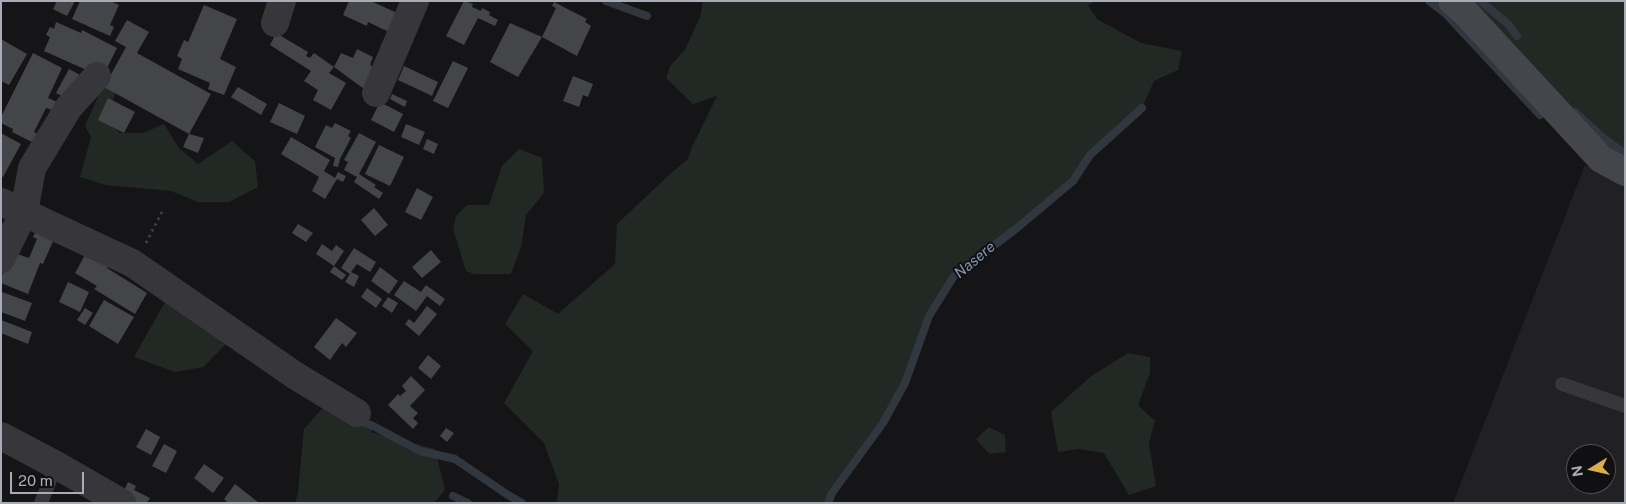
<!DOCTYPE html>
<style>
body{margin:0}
#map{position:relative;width:1626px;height:504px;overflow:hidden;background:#151517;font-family:"Public Sans",sans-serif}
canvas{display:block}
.frame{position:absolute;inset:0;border:2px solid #a9acb5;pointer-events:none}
.north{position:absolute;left:1566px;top:444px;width:50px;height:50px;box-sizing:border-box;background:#101012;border:1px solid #4d4e53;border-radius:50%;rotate:261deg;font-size:14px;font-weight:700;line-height:20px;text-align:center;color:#a9acb5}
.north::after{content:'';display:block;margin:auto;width:18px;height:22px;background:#daae4a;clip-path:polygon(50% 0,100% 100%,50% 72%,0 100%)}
.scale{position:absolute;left:10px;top:472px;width:74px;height:22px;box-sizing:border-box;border:2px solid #a9acb5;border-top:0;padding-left:6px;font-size:15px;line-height:18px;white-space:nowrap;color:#a9acb5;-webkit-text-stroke:4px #101012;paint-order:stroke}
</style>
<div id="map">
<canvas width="1626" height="504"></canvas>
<div class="frame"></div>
<div class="north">N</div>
<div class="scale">20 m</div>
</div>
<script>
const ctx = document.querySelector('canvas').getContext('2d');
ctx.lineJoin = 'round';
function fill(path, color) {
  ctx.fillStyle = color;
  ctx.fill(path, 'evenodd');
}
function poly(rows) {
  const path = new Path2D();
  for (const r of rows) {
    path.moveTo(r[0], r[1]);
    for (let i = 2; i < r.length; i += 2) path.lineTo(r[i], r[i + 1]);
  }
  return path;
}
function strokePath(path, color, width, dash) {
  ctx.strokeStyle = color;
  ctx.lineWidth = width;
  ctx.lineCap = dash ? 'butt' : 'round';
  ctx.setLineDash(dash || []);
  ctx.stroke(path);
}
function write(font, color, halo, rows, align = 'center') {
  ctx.font = font + ' "Public Sans",sans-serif';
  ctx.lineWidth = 4;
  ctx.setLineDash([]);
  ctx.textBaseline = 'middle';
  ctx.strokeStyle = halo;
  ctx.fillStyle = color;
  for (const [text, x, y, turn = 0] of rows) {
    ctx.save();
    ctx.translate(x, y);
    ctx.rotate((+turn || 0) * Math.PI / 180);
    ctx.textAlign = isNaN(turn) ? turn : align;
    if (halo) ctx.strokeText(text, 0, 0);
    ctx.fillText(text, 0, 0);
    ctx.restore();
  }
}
fill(poly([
 [1585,165,1625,184,1625,503,1453,503],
 [1576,454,1606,454,1606,484,1576,484]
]), '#212123');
fill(poly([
 [703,1,1097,1,1088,5,1097,19,1141,43,1182,51,1178,70,1154,81,1142,108,1090,155,1073,181,1017,228,954,276,929,316,905,383,883,423,832,493,828,503,557,503,559,484,544,443,504,403,533,351,505,324,523,294,558,314,615,264,617,224,671,173,688,159,692,147,717,96,693,104,666,78,670,66,685,50,700,17],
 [1466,1,1625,1,1625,154,1601,136,1555,93],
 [107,81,114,81,115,94,105,120,120,133,143,133,164,124,179,148,198,164,232,141,255,161,258,187,229,202,198,202,171,191,106,185,80,177,91,137,85,126,100,92],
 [519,149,542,158,544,193,526,215,521,247,511,274,474,274,466,271,453,229,456,216,467,205,489,205,502,166],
 [169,295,232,338,203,367,175,372,134,357],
 [1128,353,1150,357,1150,373,1138,405,1155,421,1149,443,1156,486,1129,495,1104,453,1078,449,1058,452,1051,412,1090,377],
 [328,402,376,425,371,432,435,449,445,490,434,503,295,503,298,492,304,429],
 [989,427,1005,435,1006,452,989,454,976,439]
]), '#222823');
strokePath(poly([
 [606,1,647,16],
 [1429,1,1445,13,1540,115],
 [1480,1,1508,24,1517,36],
 [1575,112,1601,136,1625,154],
 [357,420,373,426,420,451,455,459,508,495,522,503],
 [453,496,468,503],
 [828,503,832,493,883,423,905,383,929,316,954,276,1017,228,1073,181,1090,155,1142,108]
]), '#30373e', 8);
fill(poly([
 [57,1,75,1,67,16,53,9],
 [80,1,111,1,119,5,110,25,114,27,110,36,72,19],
 [349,1,371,1,397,13,389,32,368,22,367,26,343,15],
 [464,1,473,4,472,7,481,11,482,8,490,12,489,15,498,20,495,26,478,18,464,45,446,36],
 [554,2,587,19,585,22,591,26,577,56,542,37,556,8,552,6],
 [204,5,237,19,220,59,236,67,224,95,208,89,210,83,178,69,182,59,177,56,184,40,188,42],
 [127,20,149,32,137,53,211,94,189,134,104,87,126,47,115,41],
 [56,22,81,33,82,30,117,48,107,68,95,62,91,72,44,51,50,37,46,35,50,27,54,29],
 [510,23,542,37,518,77,490,62],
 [276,33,308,52,306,56,310,58,314,53,334,67,341,53,353,58,357,49,373,57,370,65,374,67,364,89,334,67,329,73,346,83,331,110,313,100,318,90,304,81,311,71,270,45],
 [1,39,27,54,9,85,1,81],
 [33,53,62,68,48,98,57,102,52,110,46,108,34,132,44,137,40,146,12,132,13,129,1,123,1,117],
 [453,61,468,68,448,108,433,101],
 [404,66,438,82,432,96,398,80],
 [69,69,84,77,72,101,56,93],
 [573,76,593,84,588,97,583,95,579,107,563,101],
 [238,87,267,104,261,115,231,97],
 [392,94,407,101,405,107,390,99],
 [108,98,135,112,124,133,98,120],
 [380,102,403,114,394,132,371,120],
 [279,103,305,116,297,134,270,122],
 [335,123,351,131,348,136,351,138,340,159,338,167,333,166,335,158,315,147,326,125,332,128],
 [406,124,425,132,419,145,401,137],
 [1,133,21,144,3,177,1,176],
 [359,133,376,142,359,174,376,185,374,187,383,193,379,199,354,182,357,177,344,170,348,162,344,160],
 [189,134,204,138,198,153,183,147],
 [291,137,330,160,324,171,335,178,338,172,346,176,343,182,337,179,325,199,312,191,319,177,281,154],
 [427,139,438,144,434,154,423,149],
 [379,145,404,157,390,186,365,174],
 [417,188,433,197,421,220,405,212],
 [374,208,388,225,375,236,361,220],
 [39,224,57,232,43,264,40,263,28,294,1,283,1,278,11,252,29,258,37,239,33,237],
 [298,224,313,233,306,242,292,233],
 [322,244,332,251,336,245,344,251,334,266,346,275,342,280,330,272,334,266,316,254],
 [354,248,376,262,370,272,357,264,351,272,359,276,354,287,345,282,350,274,341,268],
 [431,250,441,262,422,278,412,267],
 [86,253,108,266,107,268,147,293,135,314,94,289,97,286,75,273],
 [380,267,398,281,389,294,371,281],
 [404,281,421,292,426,285,445,299,440,306,427,296,416,311,394,295],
 [68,282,89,292,80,312,59,302],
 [367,288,382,299,376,308,361,297],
 [2,292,32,303,25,321,1,312],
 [388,297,398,303,392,313,382,306],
 [104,300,134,317,118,344,89,326],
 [427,306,437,314,419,336,405,324,409,319,414,323],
 [85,308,93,313,85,325,77,320],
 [336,318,357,333,346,347,342,343,330,360,314,347],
 [1,320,32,332,28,344,1,333],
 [428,355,441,366,431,379,418,368],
 [411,376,425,390,410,406,418,413,413,418,418,423,413,429,388,405,398,394,400,396,406,391,402,386],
 [446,428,454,433,447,442,440,436],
 [146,429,160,437,151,455,136,447],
 [164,444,177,451,166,473,152,466],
 [204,464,224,478,213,493,194,478],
 [128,482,136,486,134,490,150,498,147,503,131,503,123,493],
 [235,484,259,503,228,503,224,499]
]), '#444549');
strokePath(poly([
 [146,243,163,210]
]), '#3d3e42', 3, [2.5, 4]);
strokePath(poly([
 [1562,384,1625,406],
 [41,503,56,465]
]), '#37373b', 14);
strokePath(poly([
 [275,23,282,1],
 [376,93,415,1],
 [1,202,132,263,296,376,357,413],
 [1,259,24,212,32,168,69,107,97,76],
 [1,436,56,465,122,503]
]), '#37373b', 28);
strokePath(poly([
 [1452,1,1465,12,1601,159,1625,172]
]), '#45464b', 28);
write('italic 15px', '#8498ac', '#101012', [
 ["Nasere",975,260,-40]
]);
</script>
